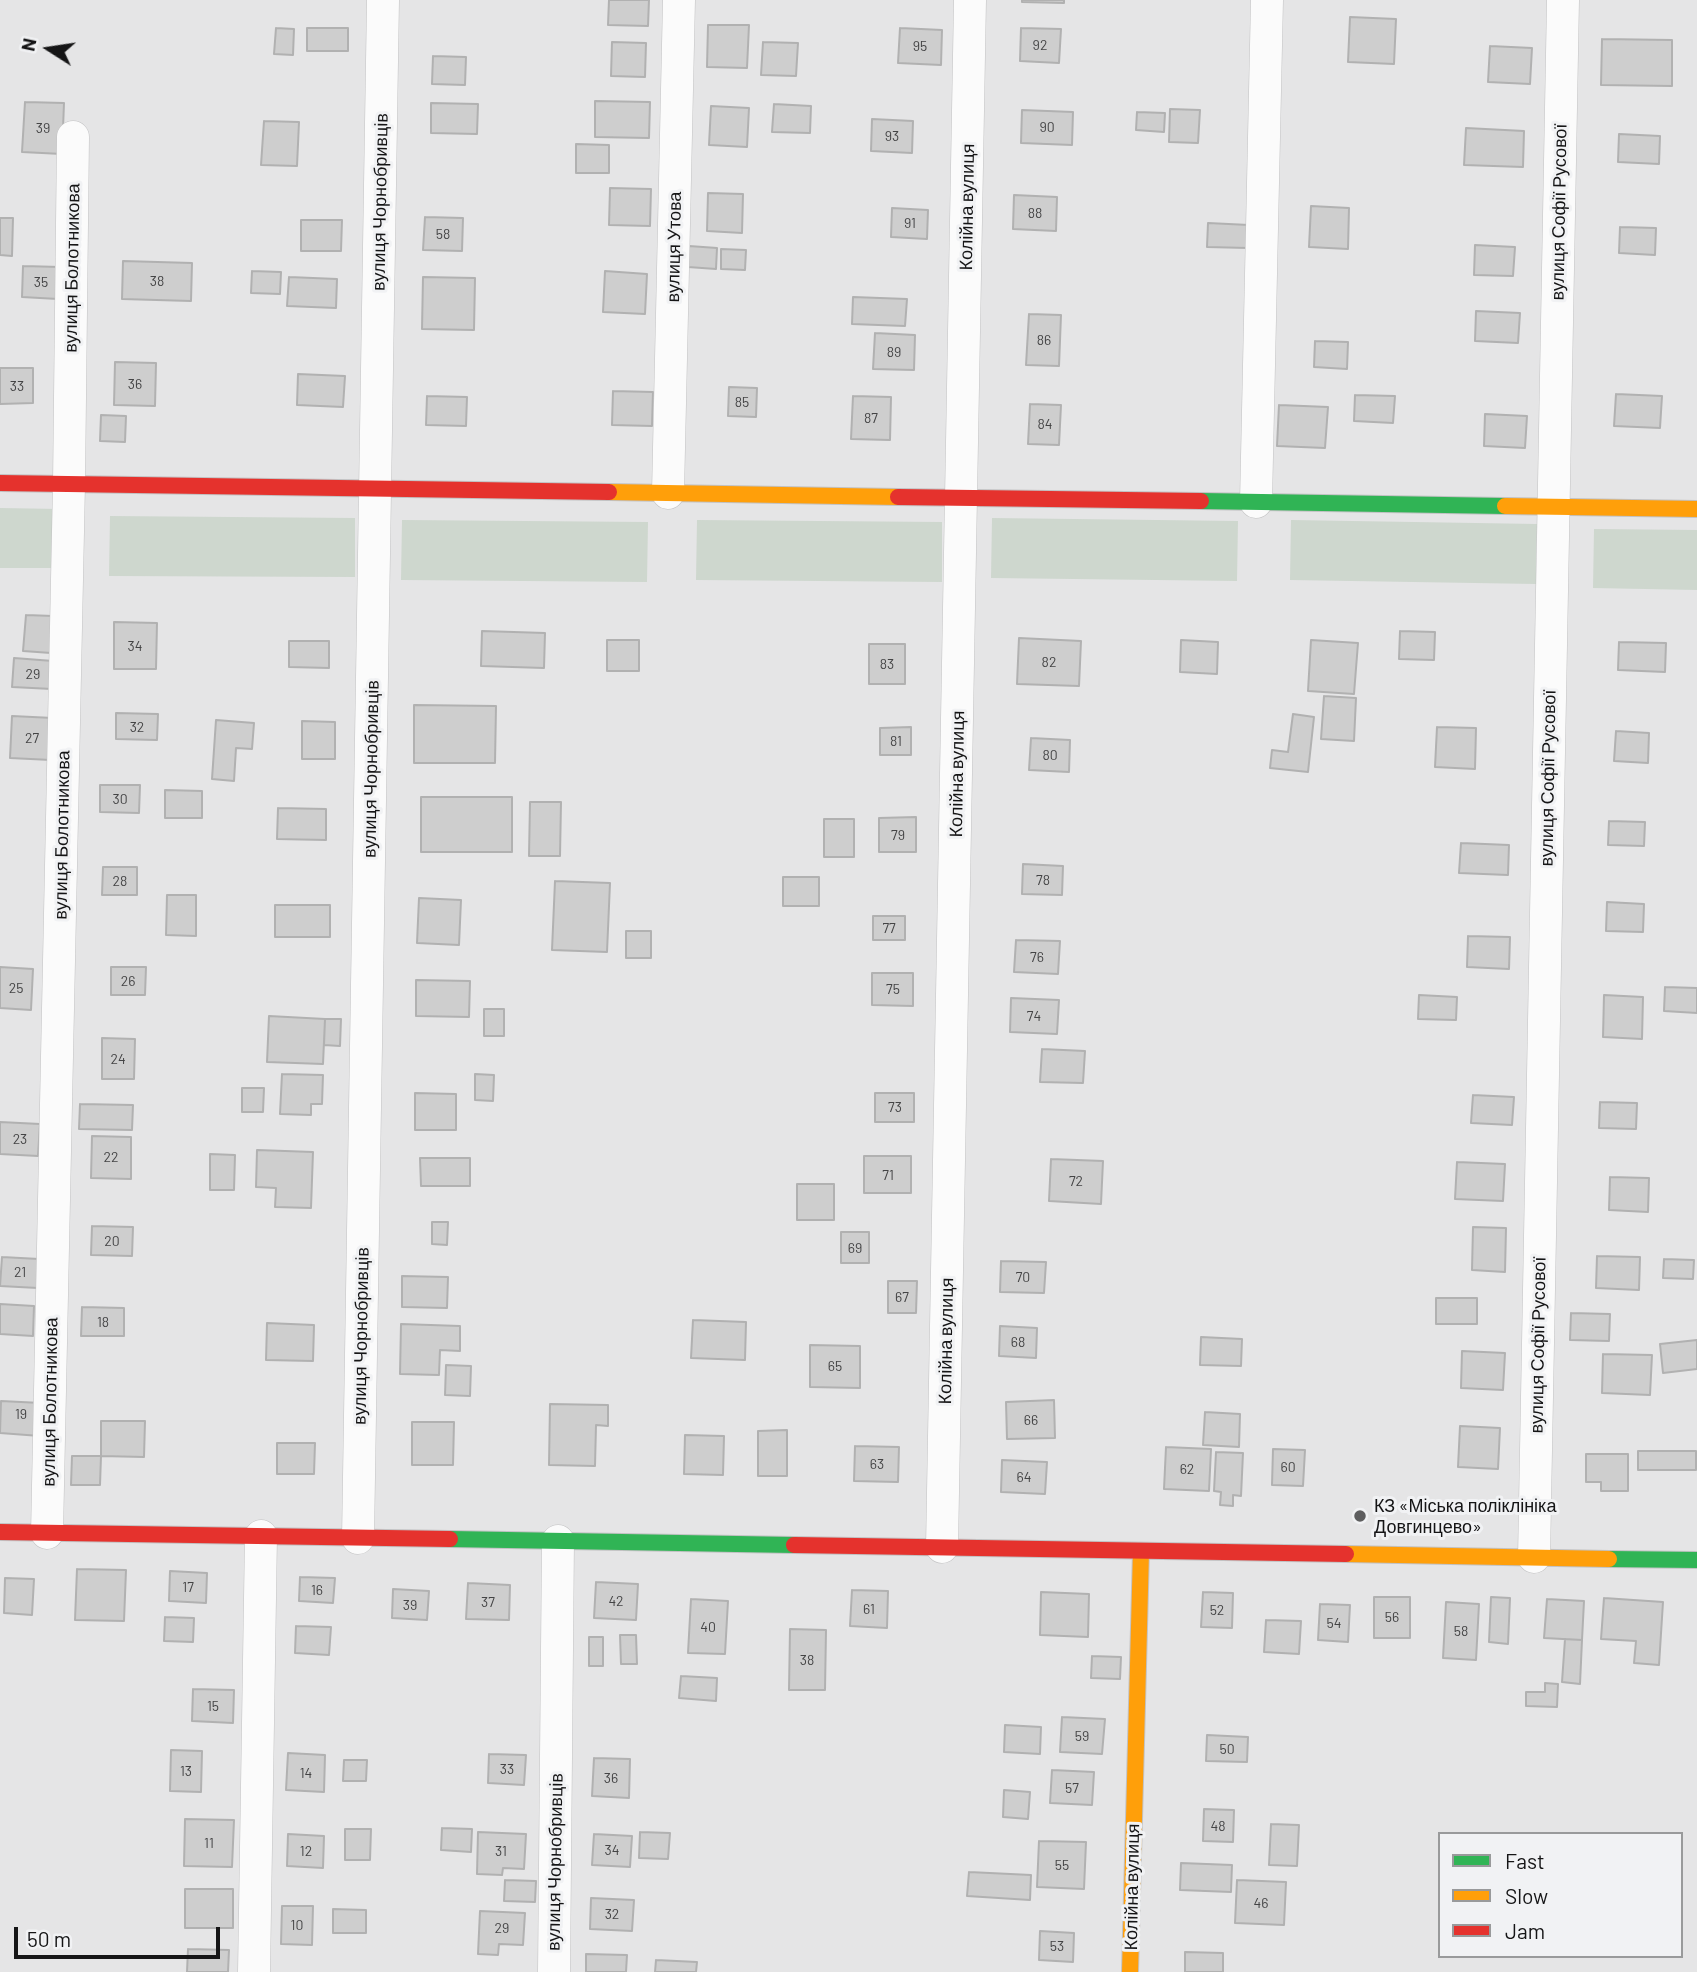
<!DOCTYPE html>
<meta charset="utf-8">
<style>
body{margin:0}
#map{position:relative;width:1697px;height:1972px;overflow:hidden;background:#e5e5e6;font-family:Barlow,sans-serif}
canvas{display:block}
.legend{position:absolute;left:1438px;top:1832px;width:245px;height:126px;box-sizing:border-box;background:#f1f2f4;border:2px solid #999a9b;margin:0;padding:9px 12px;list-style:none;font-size:21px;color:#151516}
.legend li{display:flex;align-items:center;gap:14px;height:35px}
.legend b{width:35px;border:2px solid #999a9b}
.north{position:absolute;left:14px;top:14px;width:70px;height:70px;-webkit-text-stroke:5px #f1f2f4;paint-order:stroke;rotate:282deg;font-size:19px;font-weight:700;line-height:28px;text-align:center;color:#151516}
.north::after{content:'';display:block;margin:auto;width:24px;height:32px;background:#151516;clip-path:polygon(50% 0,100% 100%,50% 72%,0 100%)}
.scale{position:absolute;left:14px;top:1927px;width:206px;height:32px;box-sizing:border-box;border:4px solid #151516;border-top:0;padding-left:9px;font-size:21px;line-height:24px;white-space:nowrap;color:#151516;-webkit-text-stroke:5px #f1f2f4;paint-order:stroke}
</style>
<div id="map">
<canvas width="1697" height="1972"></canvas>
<ul class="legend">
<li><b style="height:9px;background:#30b455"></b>Fast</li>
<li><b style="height:9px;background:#ff9f0a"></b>Slow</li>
<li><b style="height:9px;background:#e5322d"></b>Jam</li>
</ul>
<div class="north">N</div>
<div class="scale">50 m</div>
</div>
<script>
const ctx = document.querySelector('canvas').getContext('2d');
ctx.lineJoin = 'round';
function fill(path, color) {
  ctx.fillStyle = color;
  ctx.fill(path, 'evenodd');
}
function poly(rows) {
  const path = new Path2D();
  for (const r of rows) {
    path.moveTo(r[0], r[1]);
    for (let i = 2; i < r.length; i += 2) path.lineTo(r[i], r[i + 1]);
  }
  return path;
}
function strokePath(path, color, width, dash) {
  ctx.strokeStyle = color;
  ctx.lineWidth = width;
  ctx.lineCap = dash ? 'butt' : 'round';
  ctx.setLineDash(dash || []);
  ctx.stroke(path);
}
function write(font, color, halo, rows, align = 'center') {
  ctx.font = font + ' Barlow,sans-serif';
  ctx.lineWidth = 6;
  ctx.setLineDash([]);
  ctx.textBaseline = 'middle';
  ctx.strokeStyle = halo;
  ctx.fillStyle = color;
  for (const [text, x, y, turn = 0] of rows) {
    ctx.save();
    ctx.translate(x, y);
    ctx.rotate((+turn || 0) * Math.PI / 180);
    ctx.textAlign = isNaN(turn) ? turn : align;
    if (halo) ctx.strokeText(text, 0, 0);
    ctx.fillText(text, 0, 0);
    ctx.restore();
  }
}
fill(poly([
 [0,508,60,509,60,568,0,568],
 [110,516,355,518,355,577,109,576],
 [992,518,1238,521,1237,581,991,578],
 [402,520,648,522,647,582,401,580],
 [697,520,942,522,942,582,696,580],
 [1291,520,1537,524,1536,584,1290,580],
 [1594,529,1697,530,1697,590,1593,588]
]), '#ced7ce');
const building = poly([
 [609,0,649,0,648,26,608,25,609,0],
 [1022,0,1064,0,1064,3,1022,2,1022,0],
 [1350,17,1396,19,1394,64,1348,62,1350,17],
 [708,25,749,25,747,68,707,67,708,25],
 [276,28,294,29,293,55,274,54,276,28],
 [307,28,348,28,348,51,307,51,307,28],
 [900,28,942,30,941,65,898,63,900,28],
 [1021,28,1061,29,1059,63,1020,61,1021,28],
 [1602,39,1672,40,1672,86,1601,85,1602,39],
 [612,42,646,43,645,77,611,76,612,42],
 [763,42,798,43,796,76,761,75,763,42],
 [1490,46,1532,48,1530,84,1488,82,1490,46],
 [433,56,466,57,465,85,432,84,433,56],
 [595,101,650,102,649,138,595,137,595,101],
 [25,102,64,103,62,154,22,152,25,102],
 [431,103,478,104,477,134,431,133,431,103],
 [774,104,811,106,810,133,772,132,774,104],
 [711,106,749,108,747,147,709,145,711,106],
 [1170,109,1200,110,1198,143,1169,142,1170,109],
 [1022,110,1073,112,1072,145,1021,143,1022,110],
 [1137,112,1165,113,1164,132,1136,130,1137,112],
 [872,119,913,121,912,153,871,151,872,119],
 [264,121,299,122,297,166,261,165,264,121],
 [1466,128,1524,131,1523,167,1464,165,1466,128],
 [1619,134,1660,136,1659,164,1618,162,1619,134],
 [576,144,609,145,609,173,576,173,576,144],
 [610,188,651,189,650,226,609,225,610,188],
 [708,193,743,194,742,233,707,231,708,193],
 [1014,195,1057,197,1056,231,1013,229,1014,195],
 [1311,206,1349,208,1348,249,1309,247,1311,206],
 [892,208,928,210,927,239,891,237,892,208],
 [425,217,463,218,462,251,423,250,425,217],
 [0,218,13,218,12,256,0,255,0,218],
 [301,220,342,220,341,251,301,251,301,220],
 [1208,223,1249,225,1248,248,1207,247,1208,223],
 [1620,227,1656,228,1655,255,1619,253,1620,227],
 [1475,245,1515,247,1513,276,1474,275,1475,245],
 [689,246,717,248,716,269,688,267,689,246],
 [721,249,746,250,745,270,721,269,721,249],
 [123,261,192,263,191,301,122,299,123,261],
 [23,266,60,267,58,299,22,297,23,266],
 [252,271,281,272,280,294,251,293,252,271],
 [605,271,647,274,645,314,603,312,605,271],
 [289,277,337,279,336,308,287,306,289,277],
 [423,277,475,278,474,330,422,329,423,277],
 [853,297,907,299,905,326,852,324,853,297],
 [1476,311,1520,313,1518,343,1475,341,1476,311],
 [1029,314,1061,315,1059,366,1026,365,1029,314],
 [875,333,915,335,914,370,873,369,875,333],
 [1315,341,1348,342,1347,369,1314,367,1315,341],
 [115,362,156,363,155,406,114,405,115,362],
 [0,368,33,368,33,403,0,404,0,368],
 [298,374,345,376,343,407,297,405,298,374],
 [729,387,757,388,756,417,728,416,729,387],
 [613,391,653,392,652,426,612,425,613,391],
 [1616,394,1662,396,1660,428,1614,426,1616,394],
 [1355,395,1395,396,1393,423,1354,421,1355,395],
 [427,396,467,397,466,426,426,425,427,396],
 [853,396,891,397,890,440,851,439,853,396],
 [1030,404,1061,405,1059,445,1028,444,1030,404],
 [1279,405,1328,407,1325,448,1277,446,1279,405],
 [1485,414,1527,416,1525,448,1484,446,1485,414],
 [101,415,126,416,125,442,100,441,101,415],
 [26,615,53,616,51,653,23,651,26,615],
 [114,622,157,623,156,669,114,669,114,622],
 [482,631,545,633,544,668,481,666,482,631],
 [1400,631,1435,632,1434,660,1399,659,1400,631],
 [1019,638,1081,641,1079,686,1017,684,1019,638],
 [607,640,639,640,639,671,607,671,607,640],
 [1181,640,1218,642,1217,674,1180,672,1181,640],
 [1311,640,1358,643,1354,694,1308,691,1311,640],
 [289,641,329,641,329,668,289,667,289,641],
 [1619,642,1666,643,1665,672,1618,670,1619,642],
 [869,644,905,644,905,684,869,684,869,644],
 [14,658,53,661,52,689,12,687,14,658],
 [1324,696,1356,698,1354,741,1321,739,1324,696],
 [414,705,496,706,495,763,414,763,414,705],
 [116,713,158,714,157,740,116,739,116,713],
 [1293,714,1314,717,1308,772,1270,768,1272,750,1288,752,1293,714],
 [12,716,53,718,51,760,10,758,12,716],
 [216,720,254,723,252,749,236,748,234,781,212,779,216,720],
 [302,721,335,722,335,759,302,759,302,721],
 [911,727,911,755,880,755,880,728,911,727],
 [1437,727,1476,728,1475,769,1435,767,1437,727],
 [1616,731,1649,733,1648,763,1614,761,1616,731],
 [1031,738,1070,740,1069,772,1029,770,1031,738],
 [100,785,140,785,139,813,100,812,100,785],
 [165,790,202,791,202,818,165,818,165,790],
 [421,797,512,797,512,852,421,852,421,797],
 [530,802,561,802,560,856,529,856,530,802],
 [278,808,326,809,326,840,277,839,278,808],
 [916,817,916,852,879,852,879,818,916,817],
 [824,819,854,819,854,857,824,857,824,819],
 [1609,821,1645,822,1644,846,1608,845,1609,821],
 [1461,843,1509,845,1508,875,1459,873,1461,843],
 [1023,864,1063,866,1062,895,1022,894,1023,864],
 [103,867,137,867,137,895,102,895,103,867],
 [783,877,819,877,819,906,783,906,783,877],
 [555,881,610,883,607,952,552,950,555,881],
 [167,895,196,895,196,936,166,935,167,895],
 [419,898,461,900,459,945,417,943,419,898],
 [1607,902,1644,904,1643,932,1606,931,1607,902],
 [275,905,330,905,330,937,275,937,275,905],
 [873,916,905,916,905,940,873,940,873,916],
 [626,931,651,931,651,958,626,958,626,931],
 [1468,936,1510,937,1509,969,1467,967,1468,936],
 [1016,940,1060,941,1058,974,1014,972,1016,940],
 [0,967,33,969,31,1010,0,1008,0,967],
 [111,967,146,967,145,995,111,995,111,967],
 [872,973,913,973,913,1006,872,1005,872,973],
 [416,980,470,981,469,1017,416,1016,416,980],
 [1665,987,1697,988,1697,1013,1664,1011,1665,987],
 [1419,995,1457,997,1456,1020,1418,1019,1419,995],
 [1604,995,1643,997,1642,1039,1603,1037,1604,995],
 [1011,998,1059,1000,1057,1034,1010,1032,1011,998],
 [484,1009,504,1009,504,1036,484,1036,484,1009],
 [269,1016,325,1019,323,1064,267,1062,269,1016],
 [325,1019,341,1019,340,1046,324,1045,325,1019],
 [102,1038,135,1039,134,1079,102,1079,102,1038],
 [1042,1049,1085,1051,1083,1083,1040,1082,1042,1049],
 [282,1074,323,1075,322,1104,311,1104,311,1115,280,1114,282,1074],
 [475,1074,494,1075,493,1101,475,1100,475,1074],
 [242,1088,264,1088,263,1112,242,1112,242,1088],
 [415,1093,456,1094,456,1130,415,1130,415,1093],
 [875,1093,914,1093,914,1122,875,1122,875,1093],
 [1473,1095,1514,1097,1512,1125,1471,1123,1473,1095],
 [1600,1102,1637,1103,1636,1129,1599,1128,1600,1102],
 [80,1104,133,1105,132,1130,79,1129,80,1104],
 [0,1122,40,1124,38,1156,0,1154,0,1122],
 [92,1136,131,1137,131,1179,91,1178,92,1136],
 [257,1150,313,1152,311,1208,275,1207,276,1188,256,1187,257,1150],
 [210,1154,235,1155,234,1190,210,1190,210,1154],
 [864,1156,911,1156,911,1193,864,1193,864,1156],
 [420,1158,470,1158,470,1186,421,1186,420,1158],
 [1051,1159,1103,1161,1101,1204,1049,1201,1051,1159],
 [1457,1162,1505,1164,1503,1201,1455,1199,1457,1162],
 [1610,1177,1649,1178,1648,1212,1609,1210,1610,1177],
 [797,1184,834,1184,834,1220,797,1220,797,1184],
 [432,1222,448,1222,447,1245,432,1244,432,1222],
 [92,1226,133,1227,132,1256,91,1255,92,1226],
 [1473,1227,1506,1228,1505,1272,1472,1270,1473,1227],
 [841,1232,869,1232,869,1263,841,1263,841,1232],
 [1597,1256,1640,1257,1639,1290,1596,1288,1597,1256],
 [2,1257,39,1259,38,1288,0,1286,2,1257],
 [1664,1259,1694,1260,1693,1279,1663,1278,1664,1259],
 [1001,1261,1046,1262,1044,1293,1000,1292,1001,1261],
 [402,1276,448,1277,447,1308,402,1307,402,1276],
 [888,1281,917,1281,916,1313,888,1313,888,1281],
 [1436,1298,1477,1298,1477,1324,1436,1324,1436,1298],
 [0,1304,34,1306,33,1336,0,1334,0,1304],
 [82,1307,124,1308,124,1336,81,1336,82,1307],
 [1571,1313,1610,1314,1609,1341,1570,1340,1571,1313],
 [693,1320,746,1322,745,1360,691,1358,693,1320],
 [267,1323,314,1325,313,1361,266,1360,267,1323],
 [401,1324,460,1326,460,1351,440,1350,439,1375,400,1374,401,1324],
 [1000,1326,1037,1328,1036,1358,999,1356,1000,1326],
 [1201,1337,1242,1339,1241,1366,1200,1365,1201,1337],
 [1697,1340,1697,1369,1663,1373,1660,1344,1697,1340],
 [810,1345,860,1346,860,1388,810,1387,810,1345],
 [1462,1351,1505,1353,1503,1390,1461,1388,1462,1351],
 [1603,1354,1652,1355,1650,1395,1602,1393,1603,1354],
 [446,1365,471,1366,470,1396,445,1395,446,1365],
 [1054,1400,1055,1438,1007,1439,1006,1402,1054,1400],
 [1,1401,41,1403,40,1436,0,1433,1,1401],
 [550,1404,608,1405,608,1426,596,1425,595,1466,549,1465,550,1404],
 [1205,1412,1240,1414,1239,1447,1203,1445,1205,1412],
 [101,1421,145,1421,144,1457,101,1456,101,1421],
 [412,1422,454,1422,453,1465,412,1465,412,1422],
 [1460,1426,1500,1428,1498,1469,1458,1467,1460,1426],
 [787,1430,787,1476,758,1476,758,1431,787,1430],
 [685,1435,724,1436,723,1475,684,1474,685,1435],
 [277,1443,315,1443,314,1474,277,1474,277,1443],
 [855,1446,899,1447,898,1482,854,1481,855,1446],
 [1166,1447,1211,1449,1209,1491,1164,1489,1166,1447],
 [1273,1449,1305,1450,1303,1486,1272,1485,1273,1449],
 [1638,1451,1696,1451,1696,1470,1638,1470,1638,1451],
 [1216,1452,1243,1453,1241,1496,1233,1495,1233,1506,1220,1505,1221,1492,1214,1491,1216,1452],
 [1586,1454,1628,1454,1628,1491,1601,1491,1601,1482,1586,1482,1586,1454],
 [72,1456,101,1456,100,1485,71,1485,72,1456],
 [1002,1460,1047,1462,1045,1494,1001,1492,1002,1460],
 [77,1569,126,1570,124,1621,75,1620,77,1569],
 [170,1571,207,1573,206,1603,169,1601,170,1571],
 [300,1577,335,1578,333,1603,299,1601,300,1577],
 [5,1578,34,1579,32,1615,4,1613,5,1578],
 [596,1582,638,1584,636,1620,594,1618,596,1582],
 [468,1583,510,1585,509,1620,466,1619,468,1583],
 [393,1589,429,1591,427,1620,392,1618,393,1589],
 [852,1590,888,1591,887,1628,850,1626,852,1590],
 [1041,1592,1089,1594,1088,1637,1040,1635,1041,1592],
 [1203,1592,1233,1593,1232,1628,1201,1627,1203,1592],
 [1374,1597,1410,1597,1410,1638,1374,1638,1374,1597],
 [1491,1597,1510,1598,1508,1644,1489,1642,1491,1597],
 [1604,1598,1663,1602,1659,1665,1634,1663,1636,1641,1601,1639,1604,1598],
 [691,1599,728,1601,725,1654,688,1653,691,1599],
 [1547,1599,1584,1601,1582,1640,1544,1638,1547,1599],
 [1446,1602,1479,1604,1476,1660,1443,1658,1446,1602],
 [1320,1604,1350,1605,1348,1642,1318,1640,1320,1604],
 [165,1617,194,1618,193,1642,164,1641,165,1617],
 [1266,1620,1301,1621,1299,1654,1264,1652,1266,1620],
 [296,1626,331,1627,329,1655,295,1653,296,1626],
 [790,1629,826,1630,825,1690,789,1690,790,1629],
 [620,1635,636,1635,637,1664,621,1664,620,1635],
 [589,1637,603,1637,603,1666,589,1666,589,1637],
 [1565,1639,1582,1640,1580,1684,1562,1682,1565,1639],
 [1092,1656,1121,1657,1120,1679,1091,1678,1092,1656],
 [681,1676,717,1678,716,1701,679,1698,681,1676],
 [1545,1683,1558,1684,1557,1707,1526,1706,1526,1692,1545,1692,1545,1683],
 [193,1689,234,1690,233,1723,192,1721,193,1689],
 [1062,1717,1105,1719,1102,1754,1060,1752,1062,1717],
 [1005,1725,1041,1727,1040,1754,1004,1752,1005,1725],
 [1207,1735,1248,1737,1247,1762,1206,1761,1207,1735],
 [171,1750,202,1751,201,1792,170,1791,171,1750],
 [288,1753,325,1755,324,1792,286,1790,288,1753],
 [489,1754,526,1755,524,1785,488,1783,489,1754],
 [594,1758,630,1759,629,1798,592,1796,594,1758],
 [344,1760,367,1760,366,1781,343,1781,344,1760],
 [1052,1770,1094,1772,1092,1805,1050,1803,1052,1770],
 [1004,1790,1030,1792,1028,1819,1003,1817,1004,1790],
 [1204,1809,1234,1810,1233,1842,1203,1841,1204,1809],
 [185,1819,234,1820,232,1867,184,1866,185,1819],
 [1271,1824,1299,1825,1297,1866,1269,1865,1271,1824],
 [442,1828,472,1829,471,1852,441,1850,442,1828],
 [345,1829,371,1829,370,1860,345,1860,345,1829],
 [478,1832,526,1834,524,1869,503,1868,502,1875,477,1874,478,1832],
 [640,1832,670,1833,668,1859,639,1858,640,1832],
 [288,1834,324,1836,323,1868,287,1866,288,1834],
 [594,1834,632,1836,630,1867,592,1865,594,1834],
 [1039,1841,1086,1842,1084,1889,1037,1887,1039,1841],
 [1181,1863,1232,1865,1231,1892,1180,1890,1181,1863],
 [969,1872,1031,1875,1030,1900,967,1896,969,1872],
 [505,1880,536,1881,535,1902,504,1901,505,1880],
 [1237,1880,1286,1882,1284,1925,1235,1923,1237,1880],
 [185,1889,233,1889,233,1928,185,1928,185,1889],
 [591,1898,634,1900,632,1931,590,1929,591,1898],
 [282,1906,313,1906,312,1945,281,1944,282,1906],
 [333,1909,366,1910,366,1933,333,1933,333,1909],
 [480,1911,525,1913,523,1945,499,1944,498,1955,478,1954,480,1911],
 [1040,1931,1074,1933,1073,1962,1039,1960,1040,1931],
 [188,1949,229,1950,228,1972,187,1972,188,1949],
 [1185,1952,1223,1953,1223,1972,1185,1972,1185,1952],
 [586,1954,627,1955,626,1972,586,1972,586,1954],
 [656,1960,697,1962,696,1972,655,1972,656,1960]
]);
fill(building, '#cecece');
strokePath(building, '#b1b1b1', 2);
const street = poly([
 [668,493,679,0],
 [1256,502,1267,0],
 [47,1533,69,484,73,137],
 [358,1538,383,0],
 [942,1547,970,0],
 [1534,1557,1563,0],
 [254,1972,261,1536],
 [554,1972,558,1541]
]);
const fast = poly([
 [1201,501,1505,506],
 [450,1539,794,1545],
 [1609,1559,1697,1560]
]);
const slow = poly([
 [609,492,898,497],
 [1505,506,1697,509],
 [1346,1554,1609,1559],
 [1130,1972,1141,1551]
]);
const jam = poly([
 [0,483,609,492],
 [898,497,1201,501],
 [0,1532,450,1539],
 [794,1545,1346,1554]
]);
strokePath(street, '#c2c2c3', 33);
strokePath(fast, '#c2c2c3', 18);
strokePath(slow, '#c2c2c3', 18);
strokePath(jam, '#c2c2c3', 18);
strokePath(street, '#fbfbfb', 32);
strokePath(fast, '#30b455', 16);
strokePath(slow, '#ff9f0a', 16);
strokePath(jam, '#e5322d', 16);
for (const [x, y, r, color] of [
 [1360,1516,7,"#5e5e5f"]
]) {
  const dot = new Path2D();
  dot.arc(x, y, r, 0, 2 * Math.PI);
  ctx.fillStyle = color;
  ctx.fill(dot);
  strokePath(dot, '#f1f2f4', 2.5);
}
write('14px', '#444445', null, [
 ["92",1040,45],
 ["95",920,46],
 ["90",1047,127],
 ["39",43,128],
 ["93",892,136],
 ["88",1035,213],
 ["91",910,223],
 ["58",443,234],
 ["38",157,281],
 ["35",41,282],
 ["86",1044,340],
 ["89",894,352],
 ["36",135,384],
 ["33",17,386],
 ["85",742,402],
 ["87",871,418],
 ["84",1045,424],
 ["34",135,646],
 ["82",1049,662],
 ["83",887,664],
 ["29",33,674],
 ["32",137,727],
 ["27",32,738],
 ["81",896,741],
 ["80",1050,755],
 ["30",120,799],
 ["79",898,835],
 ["78",1043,880],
 ["28",120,881],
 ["77",889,928],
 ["76",1037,957],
 ["26",128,981],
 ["25",16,988],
 ["75",893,989],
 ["74",1034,1016],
 ["24",118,1059],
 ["73",895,1107],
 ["23",20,1139],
 ["22",111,1157],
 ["71",888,1175],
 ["72",1076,1181],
 ["20",112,1241],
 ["69",855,1248],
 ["21",20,1272],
 ["70",1023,1277],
 ["67",902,1297],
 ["18",103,1322],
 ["68",1018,1342],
 ["65",835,1366],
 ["19",21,1414],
 ["66",1031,1420],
 ["63",877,1464],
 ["60",1288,1467],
 ["62",1187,1469],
 ["64",1024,1477],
 ["17",188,1587],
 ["16",317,1590],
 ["42",616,1601],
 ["37",488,1602],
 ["39",410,1605],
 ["61",869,1609],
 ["52",1217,1610],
 ["56",1392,1617],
 ["54",1334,1623],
 ["40",708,1627],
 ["58",1461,1631],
 ["38",807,1660],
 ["15",213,1706],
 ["59",1082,1736],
 ["50",1227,1749],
 ["33",507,1769],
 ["13",186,1771],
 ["14",306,1773],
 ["36",611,1778],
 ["57",1072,1788],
 ["48",1218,1826],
 ["11",209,1843],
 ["34",612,1850],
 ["12",306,1851],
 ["31",501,1851],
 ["55",1062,1865],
 ["46",1261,1903],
 ["32",612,1914],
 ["10",297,1925],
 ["29",502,1928],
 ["53",1057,1946]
]);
write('18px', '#151516', '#f1f2f4', [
 ["вулиця Чорнобривців",380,202,-89],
 ["Колійна вулиця",967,207,-89],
 ["вулиця Софії Русової",1559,212,-89],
 ["вулиця Утова",674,247,-89],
 ["вулиця Болотникова",72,268,-89],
 ["вулиця Чорнобривців",371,769,-89],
 ["Колійна вулиця",957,774,-89],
 ["вулиця Софії Русової",1548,778,-89],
 ["вулиця Болотникова",62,835,-89],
 ["вулиця Чорнобривців",361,1336,-89],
 ["Колійна вулиця",946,1341,-89],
 ["вулиця Софії Русової",1538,1345,-89],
 ["вулиця Болотникова",50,1402,-89],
 ["вулиця Чорнобривців",555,1862,-89],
 ["Колійна вулиця",1132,1887,-89]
]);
write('18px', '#151516', '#f1f2f4', [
 ["КЗ «Міська поліклініка",1374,1506],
 ["Довгинцево»",1374,1527]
], 'left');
</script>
